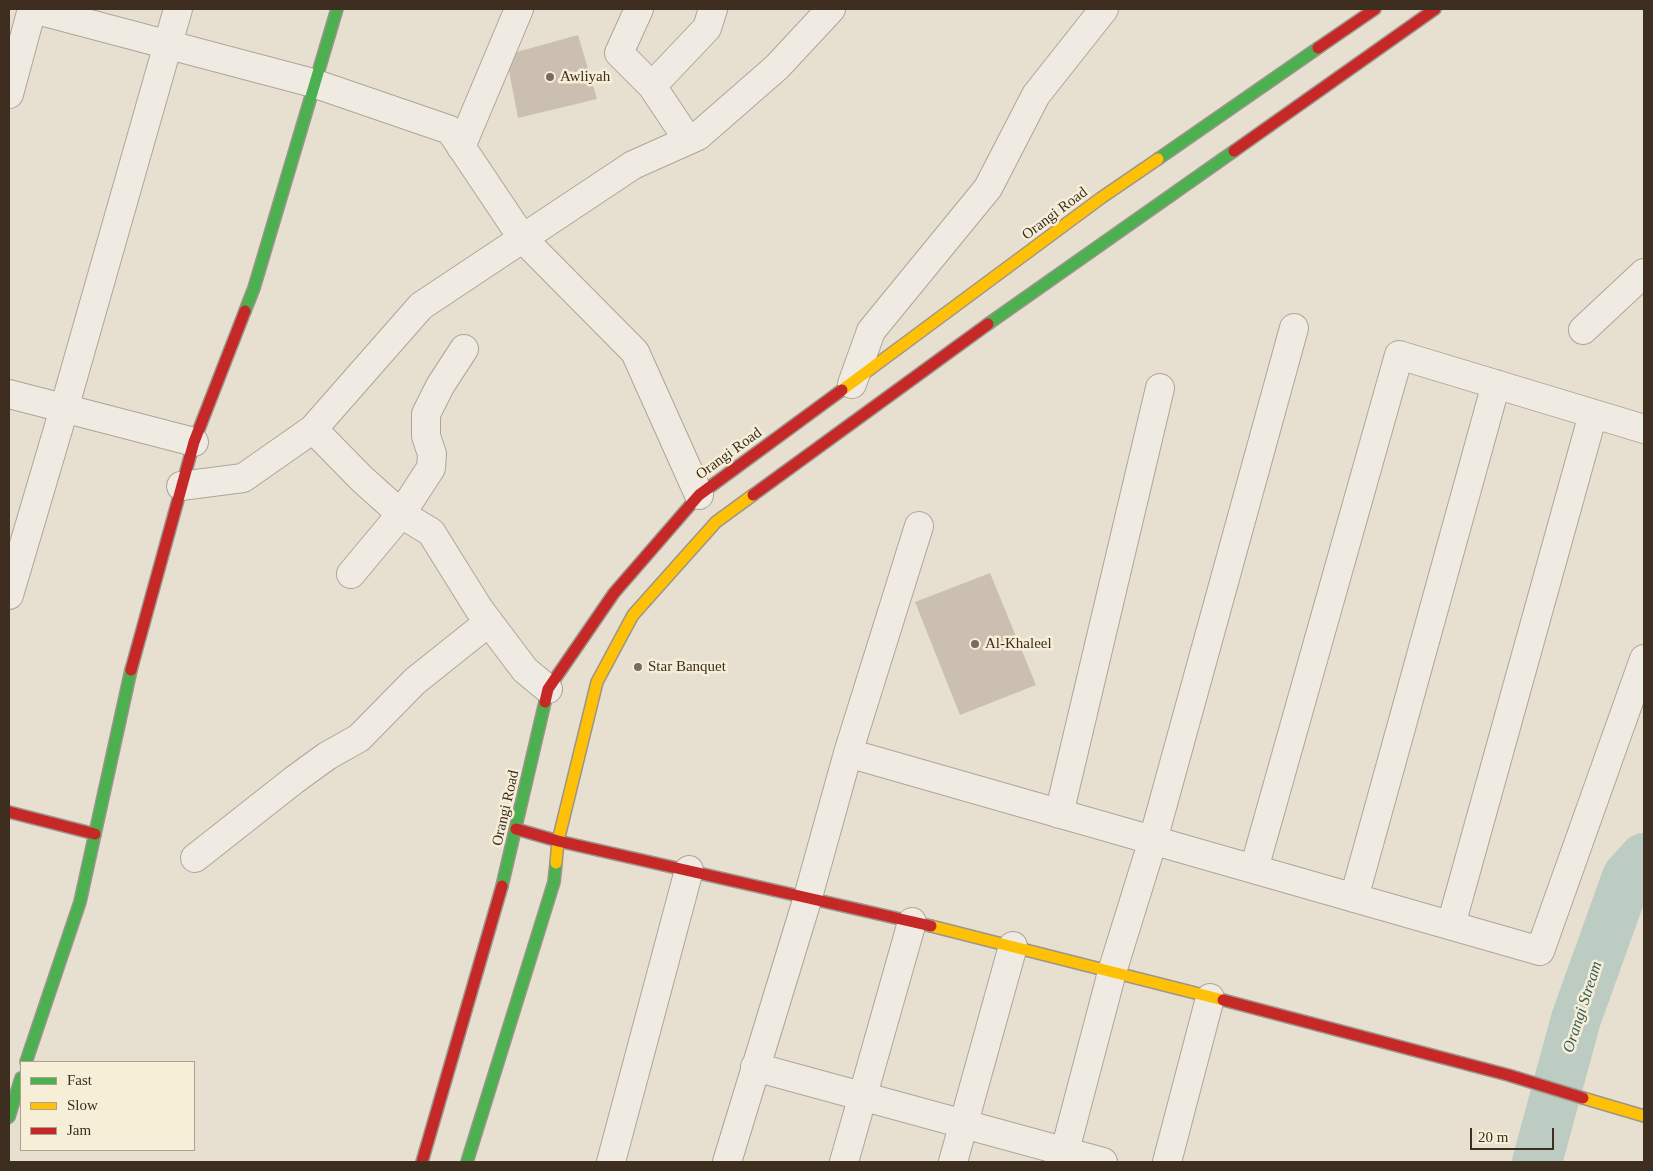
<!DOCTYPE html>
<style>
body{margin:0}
#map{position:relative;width:1653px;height:1171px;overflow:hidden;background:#e7e0d1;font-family:Georgia,serif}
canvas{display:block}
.frame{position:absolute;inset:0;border:10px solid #3d2e20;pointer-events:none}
.legend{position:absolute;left:20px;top:1061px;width:175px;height:90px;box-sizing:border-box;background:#f7eed8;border:1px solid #ada18e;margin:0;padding:6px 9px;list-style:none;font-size:15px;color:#3d2e20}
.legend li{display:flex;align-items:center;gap:10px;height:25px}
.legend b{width:25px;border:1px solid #ada18e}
.scale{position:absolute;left:1470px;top:1128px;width:84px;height:22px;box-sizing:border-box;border:2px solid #3d2e20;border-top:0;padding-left:6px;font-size:15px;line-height:18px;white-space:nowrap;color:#3d2e20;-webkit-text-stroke:4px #f7eed8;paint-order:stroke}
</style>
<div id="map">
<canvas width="1653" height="1171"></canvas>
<div class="frame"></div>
<ul class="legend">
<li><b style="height:6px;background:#4caf50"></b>Fast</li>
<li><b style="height:6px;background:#ffc107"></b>Slow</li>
<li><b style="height:6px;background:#c62828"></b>Jam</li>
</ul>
<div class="scale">20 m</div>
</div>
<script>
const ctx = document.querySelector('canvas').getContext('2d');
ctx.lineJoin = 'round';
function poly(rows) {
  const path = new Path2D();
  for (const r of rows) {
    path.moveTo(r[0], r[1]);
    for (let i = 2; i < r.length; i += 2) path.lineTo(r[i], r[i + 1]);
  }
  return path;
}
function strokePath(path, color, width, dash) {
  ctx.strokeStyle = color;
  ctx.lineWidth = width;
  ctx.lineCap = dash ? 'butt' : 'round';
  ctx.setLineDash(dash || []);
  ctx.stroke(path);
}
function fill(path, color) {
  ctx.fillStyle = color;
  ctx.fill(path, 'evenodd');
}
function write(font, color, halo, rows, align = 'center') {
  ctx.font = font + ' Georgia,serif';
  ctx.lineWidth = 5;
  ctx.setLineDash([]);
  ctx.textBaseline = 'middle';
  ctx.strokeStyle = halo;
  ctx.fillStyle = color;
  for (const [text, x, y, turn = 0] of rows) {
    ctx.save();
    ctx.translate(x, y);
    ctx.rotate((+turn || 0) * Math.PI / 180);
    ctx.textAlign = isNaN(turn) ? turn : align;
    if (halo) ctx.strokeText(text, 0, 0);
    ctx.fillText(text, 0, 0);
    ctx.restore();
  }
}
strokePath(poly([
 [1537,1162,1576,1019,1627,877,1644,858]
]), '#bcccc2', 50);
fill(poly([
 [578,35,597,99,518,118,506,55],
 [990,573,1036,685,960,715,915,602]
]), '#cbbfb2');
const street = poly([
 [33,9,313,83,450,130,523,239,635,352,699,495],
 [639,9,619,53,652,86,688,140],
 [652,86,707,28,713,9],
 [9,94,32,9],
 [461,147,519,9],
 [1583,330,1644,273],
 [852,384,871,331,988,188,1036,95,1104,9],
 [9,394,194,442],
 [313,429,362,479,401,514,431,532,479,609,525,670,548,689],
 [181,486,243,478,313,429,421,306,633,165,698,136,777,67,831,9],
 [351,574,401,514,431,468,432,454,426,436,426,414,440,386,464,349],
 [9,595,64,409,178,9],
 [848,753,919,526],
 [1059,814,1160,388],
 [195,858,294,780,327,756,359,738,415,681,489,622],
 [1254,869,1399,355,1644,429],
 [1354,898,1496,384],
 [1451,925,1593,414],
 [755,1067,1103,1162],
 [611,1162,689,870],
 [727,1162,808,897,848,753,1540,951,1644,659],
 [844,1162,912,922],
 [953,1162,1013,946],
 [1062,1162,1112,972,1153,840,1294,328],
 [1167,1162,1210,998]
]);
const fast = poly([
 [1158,159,1318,48],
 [245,311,254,288,337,9],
 [988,324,1234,151],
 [502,886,545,702],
 [26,1062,80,902,131,670],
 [9,1117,21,1078],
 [467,1162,554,882,556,863]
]);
const slow = poly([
 [842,390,1101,198,1158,159],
 [556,863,558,841,597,682,633,615,716,522,753,495],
 [931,926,1223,1000],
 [1583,1098,1644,1116]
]);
const jam = poly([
 [1318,48,1375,9],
 [1234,151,1435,9],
 [753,495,988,324],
 [131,670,194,442,245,311],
 [545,702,548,689,614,593,699,495,842,390],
 [9,812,95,834],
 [516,829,558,841,931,926],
 [1223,1000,1508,1075,1583,1098],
 [422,1162,502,886]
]);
strokePath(street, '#ada599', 30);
strokePath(fast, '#9c958a', 14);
strokePath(slow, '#9c958a', 14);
strokePath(jam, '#9c958a', 14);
strokePath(street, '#efebe3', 28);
strokePath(fast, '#4caf50', 11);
strokePath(slow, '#ffc107', 11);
strokePath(jam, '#c62828', 11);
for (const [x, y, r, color] of [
 [550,77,5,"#786c5e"],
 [975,644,5,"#786c5e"],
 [638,667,5,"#786c5e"]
]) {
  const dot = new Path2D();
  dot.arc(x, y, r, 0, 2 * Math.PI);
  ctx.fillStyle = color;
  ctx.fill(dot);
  strokePath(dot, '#f7eed8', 2);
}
write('15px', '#3d2e20', '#f7eed8', [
 ["Awliyah",560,77],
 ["Al-Khaleel",985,644],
 ["Star Banquet",648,667]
], 'left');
write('15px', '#3d2e20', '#f7eed8', [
 ["Orangi Road",1055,214,-37],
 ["Orangi Road",729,454,-36],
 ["Orangi Road",506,808,-77]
]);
write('italic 16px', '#2f5d5a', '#f7eed8', [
 ["Orangi Stream",1583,1007,-72]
]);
</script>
